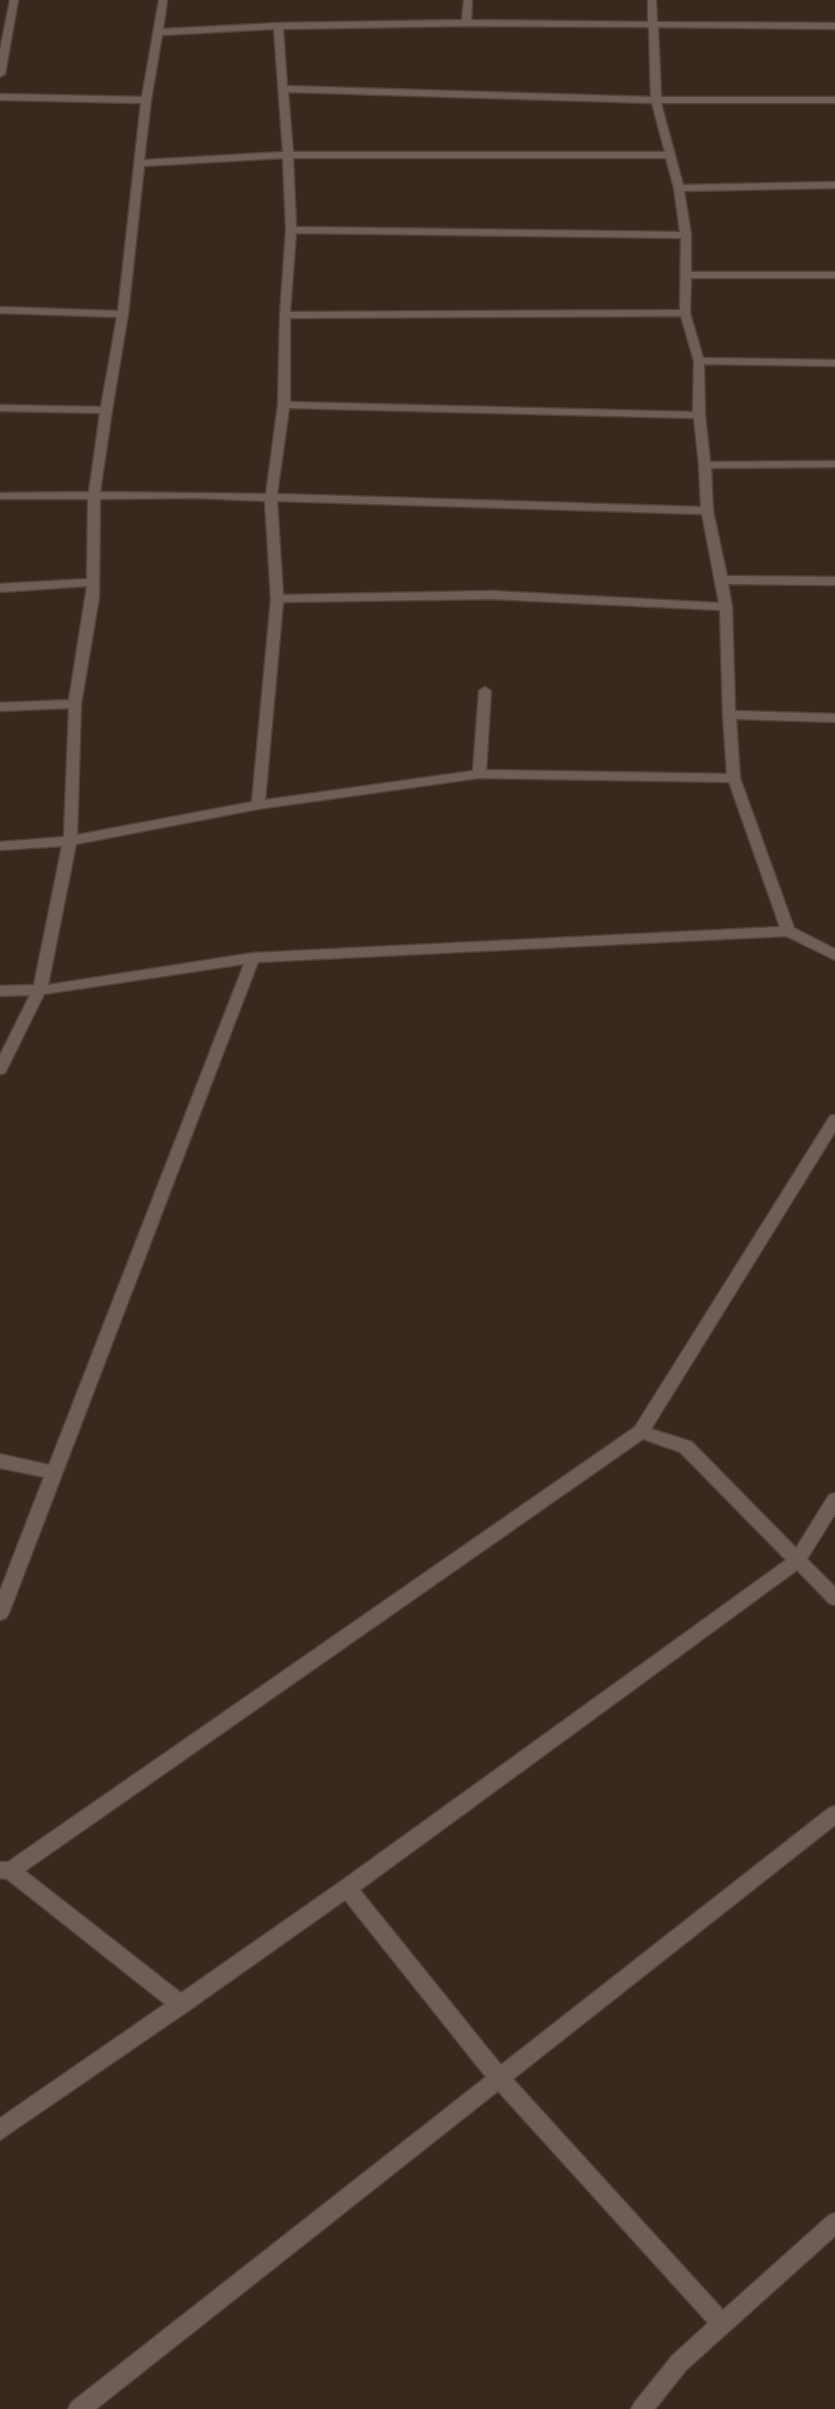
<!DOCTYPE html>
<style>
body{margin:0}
canvas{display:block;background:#3a271e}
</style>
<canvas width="835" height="2409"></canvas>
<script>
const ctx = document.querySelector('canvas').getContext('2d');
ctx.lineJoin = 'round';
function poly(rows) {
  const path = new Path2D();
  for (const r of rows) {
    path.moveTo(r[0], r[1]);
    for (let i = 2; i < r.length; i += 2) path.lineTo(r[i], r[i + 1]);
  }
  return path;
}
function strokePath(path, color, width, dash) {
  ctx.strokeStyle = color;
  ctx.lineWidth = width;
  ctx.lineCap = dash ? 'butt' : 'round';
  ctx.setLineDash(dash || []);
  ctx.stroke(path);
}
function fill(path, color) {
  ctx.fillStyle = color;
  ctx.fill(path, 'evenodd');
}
const minor = poly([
 [10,0,18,0,5,74,0,77,0,50,10,0],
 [159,0,167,0,163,29,278,23,462,20,464,0,472,0,471,20,648,22,648,0,656,0,657,22,835,23,835,29,658,27,661,97,835,97,835,103,661,103,683,185,835,182,835,188,684,191,691,235,691,272,835,272,835,278,691,278,690,313,703,358,835,360,835,366,704,364,705,415,710,462,835,461,835,467,711,468,713,511,727,576,835,577,835,585,728,584,732,607,735,711,835,714,835,722,736,719,740,778,794,928,835,949,835,960,786,936,258,962,9,1613,6,1618,0,1620,0,1591,44,1477,0,1468,0,1454,49,1465,244,964,44,994,7,1069,5,1073,0,1074,0,1055,30,995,0,996,0,986,34,985,62,846,0,850,0,842,64,837,69,708,0,711,0,703,69,700,87,586,0,592,0,584,87,579,88,499,0,499,0,493,89,492,100,413,0,411,0,405,101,407,117,317,0,313,0,307,118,311,141,103,0,100,0,94,142,97,159,0],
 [466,26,649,27,651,97,287,86,283,29,466,26],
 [274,29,283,152,144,160,151,100,162,35,274,29],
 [288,92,652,103,665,152,293,152,288,92],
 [283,158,286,230,280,315,278,405,266,494,100,492,112,410,128,314,144,166,283,158],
 [293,158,666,158,674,188,680,232,296,227,293,158],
 [296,233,681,238,680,310,290,312,296,233],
 [681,316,694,361,693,412,290,402,290,318,681,316],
 [289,408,694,418,699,465,701,507,277,494,289,408],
 [196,498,265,501,271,599,252,802,77,835,81,704,99,597,100,499,196,498],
 [277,501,702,514,719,603,492,591,283,595,277,501],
 [492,599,720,610,723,715,727,774,486,770,491,691,485,687,479,691,473,771,265,800,283,602,492,599],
 [479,778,729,782,780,927,253,953,48,985,76,844,258,809,479,778],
 [835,1115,835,1132,651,1429,692,1442,796,1548,829,1495,835,1493,835,1514,807,1559,835,1587,835,1605,829,1603,797,1570,360,1890,501,2065,829,1808,835,1806,835,1825,513,2079,723,2310,828,2216,835,2213,835,2236,686,2370,655,2409,631,2409,635,2402,672,2356,708,2323,498,2091,96,2409,68,2409,72,2402,486,2077,345,1900,188,2011,0,2140,0,2118,165,2004,7,1879,0,1878,0,1862,8,1862,635,1427,830,1116,835,1115],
 [643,1439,680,1452,786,1560,340,1882,181,1993,25,1871,643,1439]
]);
strokePath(minor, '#55433a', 3);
fill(minor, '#6d5e57');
</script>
